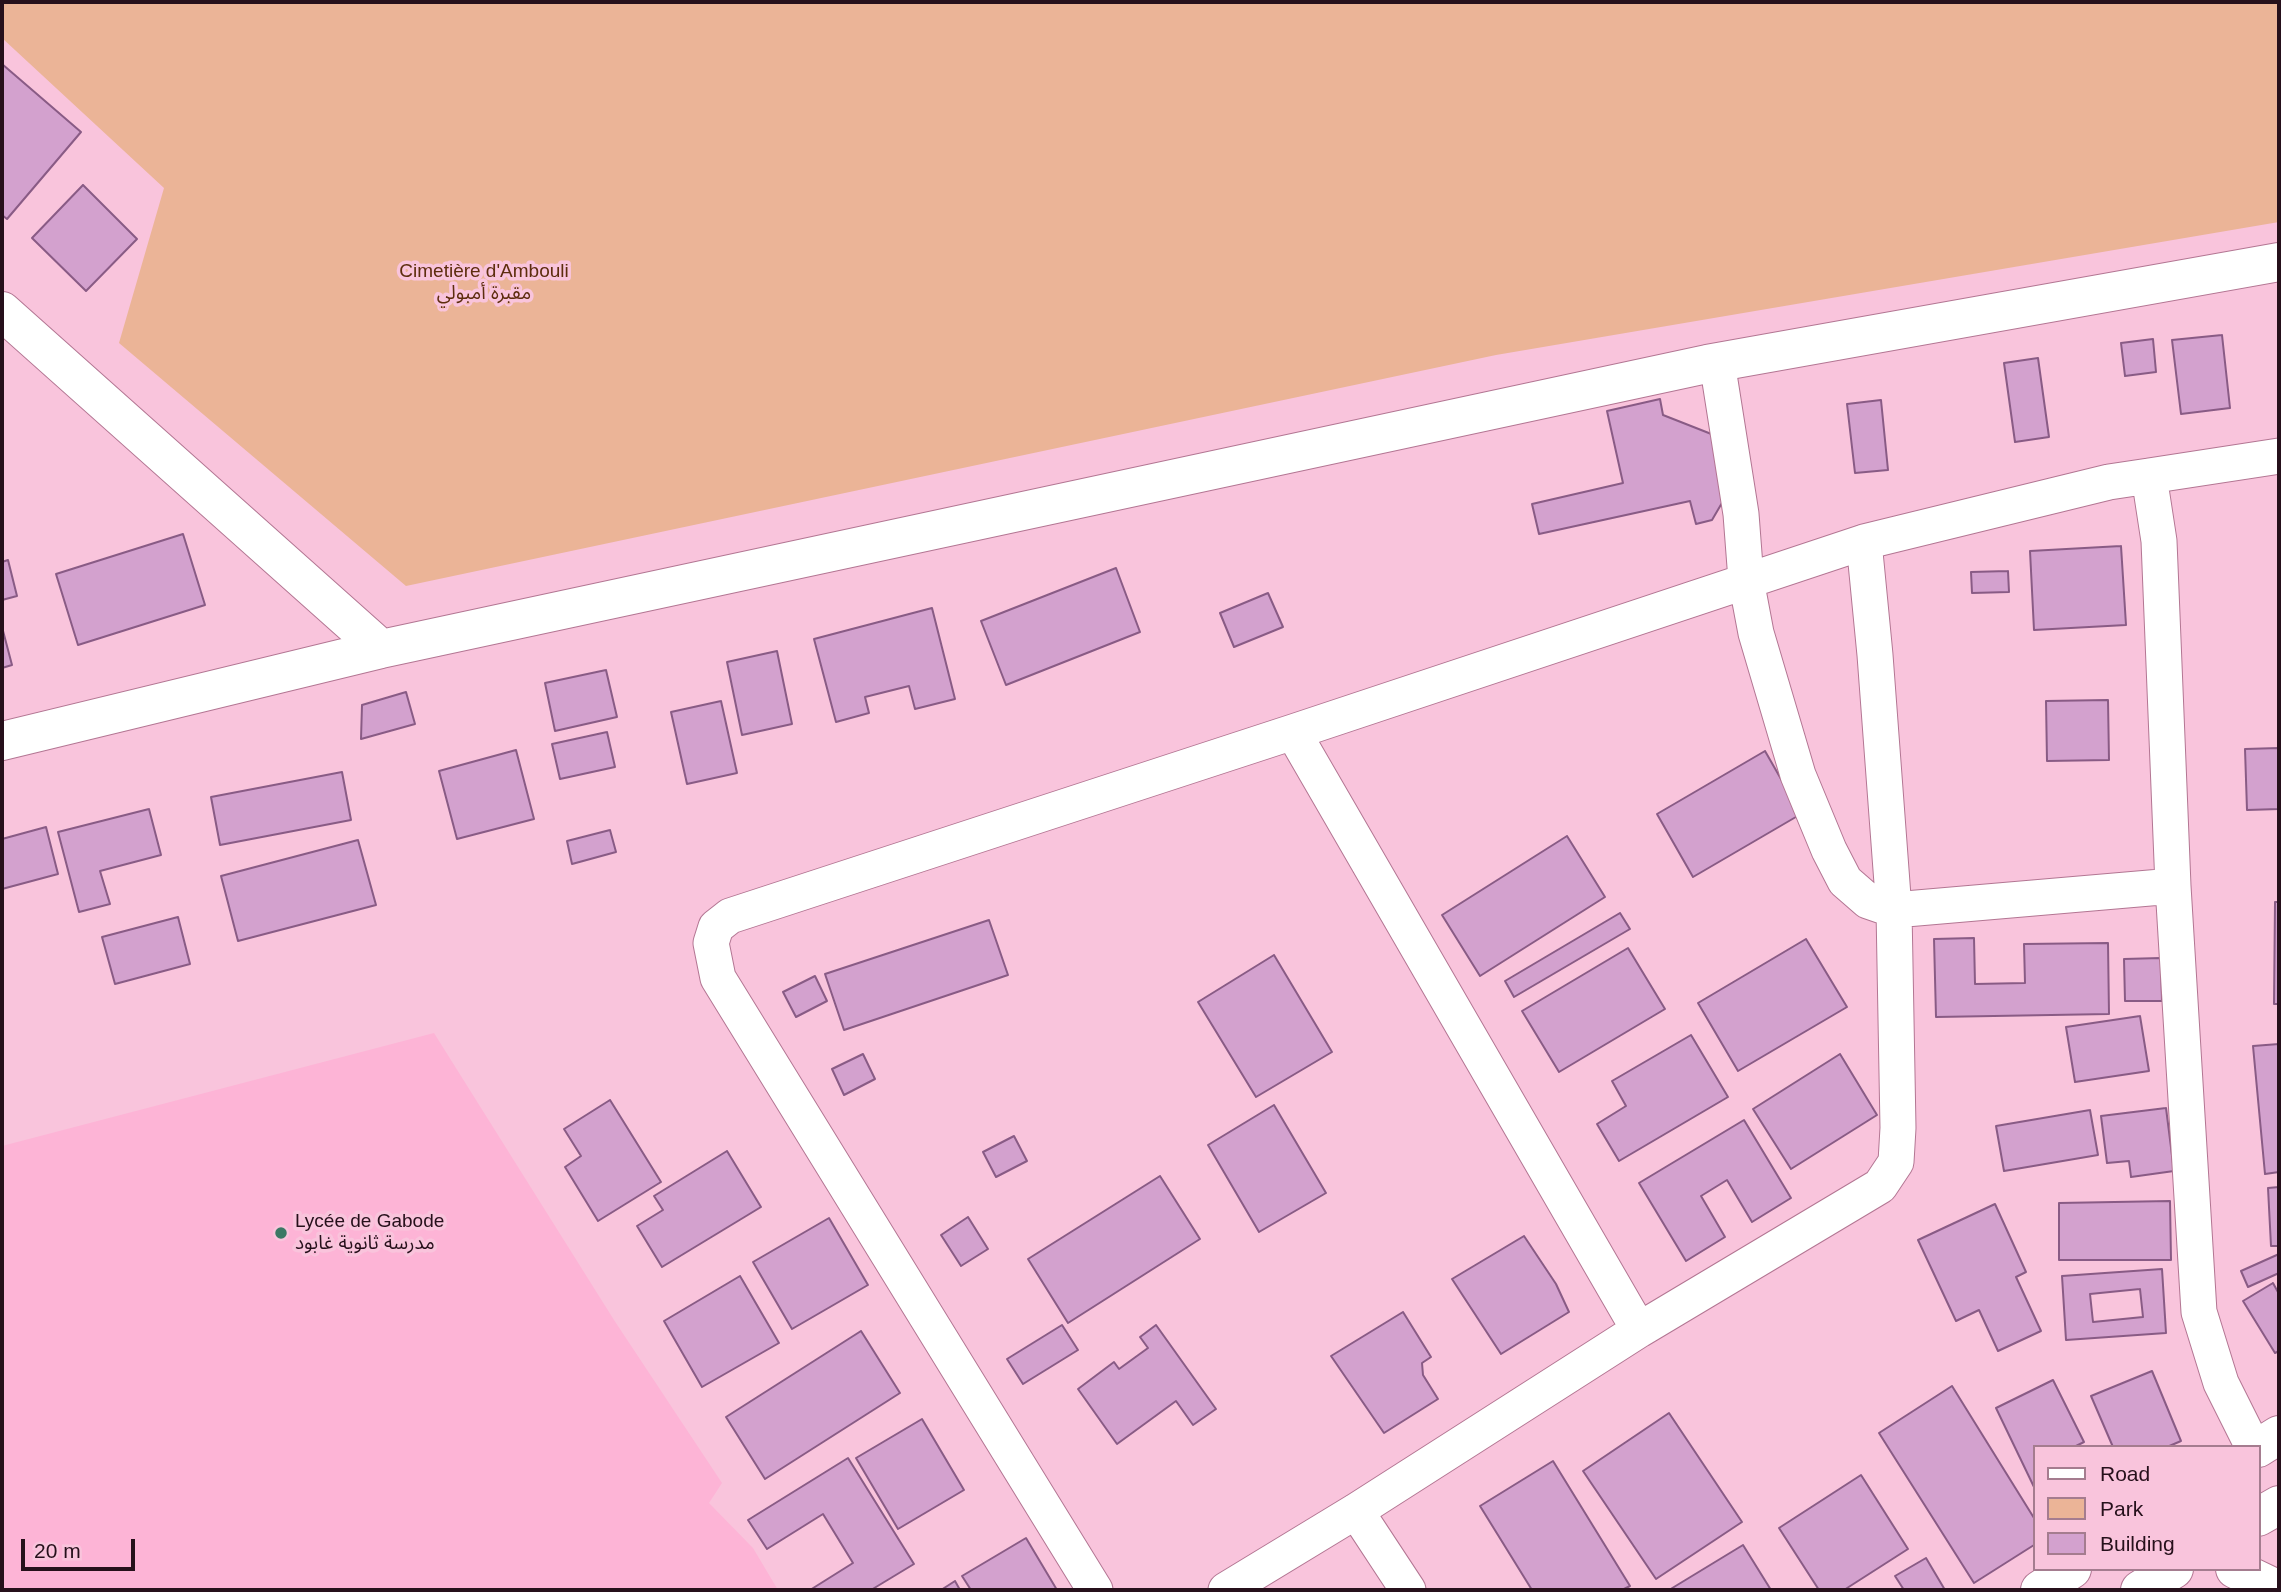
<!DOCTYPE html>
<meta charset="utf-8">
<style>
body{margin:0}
#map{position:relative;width:2281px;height:1592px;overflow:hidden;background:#f9c4dc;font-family:Arial,sans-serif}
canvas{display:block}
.frame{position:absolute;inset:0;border:4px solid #26101b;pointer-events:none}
.legend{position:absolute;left:2033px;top:1445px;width:228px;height:126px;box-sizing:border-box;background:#f9c4dc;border:2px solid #a57c8f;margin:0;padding:9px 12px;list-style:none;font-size:21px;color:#26101b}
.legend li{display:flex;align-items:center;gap:14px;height:35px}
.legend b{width:35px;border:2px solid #a57c8f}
.scale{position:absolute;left:21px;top:1539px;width:114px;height:32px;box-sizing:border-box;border:4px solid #26101b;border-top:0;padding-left:9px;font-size:21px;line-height:24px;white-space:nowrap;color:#26101b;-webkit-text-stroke:5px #f9c4dc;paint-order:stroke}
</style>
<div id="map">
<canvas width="2281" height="1592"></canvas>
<div class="frame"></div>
<ul class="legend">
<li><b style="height:9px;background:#fff"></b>Road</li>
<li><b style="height:19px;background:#ebb497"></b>Park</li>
<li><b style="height:19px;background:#d3a1ce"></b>Building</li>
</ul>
<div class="scale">20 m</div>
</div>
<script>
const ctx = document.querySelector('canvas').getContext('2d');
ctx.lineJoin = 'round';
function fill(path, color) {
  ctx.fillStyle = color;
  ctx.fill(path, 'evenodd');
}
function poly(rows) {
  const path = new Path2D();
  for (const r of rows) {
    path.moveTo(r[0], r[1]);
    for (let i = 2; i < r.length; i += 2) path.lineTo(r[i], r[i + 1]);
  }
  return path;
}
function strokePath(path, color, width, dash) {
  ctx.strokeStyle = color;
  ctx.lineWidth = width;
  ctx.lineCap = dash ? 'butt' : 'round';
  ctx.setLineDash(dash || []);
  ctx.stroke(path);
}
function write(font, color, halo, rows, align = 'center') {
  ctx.font = font + ' Arial,"Noto Sans Arabic",sans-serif';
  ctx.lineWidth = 7;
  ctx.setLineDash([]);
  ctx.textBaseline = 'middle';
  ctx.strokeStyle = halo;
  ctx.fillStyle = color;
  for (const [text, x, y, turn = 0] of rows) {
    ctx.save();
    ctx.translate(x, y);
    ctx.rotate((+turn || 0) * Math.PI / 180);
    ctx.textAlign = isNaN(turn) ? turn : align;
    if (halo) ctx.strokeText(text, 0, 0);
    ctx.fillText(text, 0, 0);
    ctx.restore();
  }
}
fill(poly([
 [434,1033,614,1320,722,1483,709,1503,753,1548,778,1590,2,1590,2,1146]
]), '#fdb4d6');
fill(poly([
 [2,2,2279,2,2279,222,1496,355,406,586,119,343,164,188,2,38]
]), '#ebb497');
const building = poly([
 [2,64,81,132,7,219,2,215,2,64],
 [83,185,137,239,86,291,32,238,83,185],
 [2222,335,2230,408,2181,414,2172,340,2222,335],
 [2153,339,2156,372,2125,376,2121,343,2153,339],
 [2038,358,2049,437,2015,442,2004,363,2038,358],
 [1660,399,1663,415,1724,439,1733,484,1712,520,1696,524,1690,501,1539,534,1532,504,1623,483,1607,411,1660,399],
 [1881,400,1888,470,1855,473,1847,404,1881,400],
 [183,534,205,605,78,645,56,574,183,534],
 [2121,546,2126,625,2034,630,2030,551,2121,546],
 [8,560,17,596,2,600,2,562,8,560],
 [1116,568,1140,632,1006,685,981,621,1116,568],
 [2008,571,2009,592,1972,593,1971,572,2008,571],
 [1268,593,1283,627,1234,647,1220,613,1268,593],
 [932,608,955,699,915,709,909,686,865,697,869,713,836,722,814,639,932,608],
 [2,627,12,665,2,668,2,627],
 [777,651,792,724,742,735,727,662,777,651],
 [606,670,617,717,555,731,545,683,606,670],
 [406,692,415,724,361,739,362,705,406,692],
 [2108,700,2109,760,2047,761,2046,701,2108,700],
 [721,701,737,773,687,784,671,712,721,701],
 [607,732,615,767,560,779,552,744,607,732],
 [2279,748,2279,809,2247,810,2245,749,2279,748],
 [516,750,534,819,457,839,439,771,516,750],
 [1765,751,1801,814,1693,877,1657,814,1765,751],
 [342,772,351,820,220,845,211,797,342,772],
 [149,809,161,855,100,871,110,904,79,912,58,832,149,809],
 [46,827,58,874,2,889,2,839,46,827],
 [610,830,616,852,572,864,567,841,610,830],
 [1567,836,1605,897,1480,976,1442,915,1567,836],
 [358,840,376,905,238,941,221,876,358,840],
 [2275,902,2279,902,2279,1004,2274,1004,2275,902],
 [1620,913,1630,929,1514,997,1505,981,1620,913],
 [178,917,190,964,115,984,102,937,178,917],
 [989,920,1008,975,844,1030,825,974,989,920],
 [1974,938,1975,984,2025,983,2024,944,2108,943,2109,1014,1936,1017,1934,939,1974,938],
 [1806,939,1847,1007,1738,1071,1698,1003,1806,939],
 [1628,948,1665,1009,1559,1072,1522,1011,1628,948],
 [1274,955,1332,1052,1256,1097,1198,1002,1274,955],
 [2161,958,2162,1001,2125,1001,2124,959,2161,958],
 [815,976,827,1001,796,1017,783,992,815,976],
 [2140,1016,2149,1071,2075,1082,2066,1027,2140,1016],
 [1691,1035,1728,1097,1619,1161,1597,1124,1626,1106,1612,1081,1691,1035],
 [2279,1044,2279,1172,2265,1174,2253,1046,2279,1044],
 [863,1054,875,1079,844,1095,832,1069,863,1054],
 [1840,1054,1877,1115,1791,1169,1753,1109,1840,1054],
 [610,1100,661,1182,598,1221,565,1167,581,1156,564,1129,610,1100],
 [1274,1105,1326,1193,1259,1232,1208,1145,1274,1105],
 [2166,1108,2174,1171,2131,1177,2129,1161,2107,1163,2101,1116,2166,1108],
 [2090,1110,2098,1155,2004,1171,1996,1126,2090,1110],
 [1744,1120,1791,1198,1752,1222,1727,1180,1701,1196,1725,1237,1686,1261,1639,1183,1744,1120],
 [1014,1136,1027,1161,996,1177,983,1152,1014,1136],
 [727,1151,761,1207,662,1267,637,1226,663,1210,654,1196,727,1151],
 [1160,1176,1200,1239,1068,1323,1028,1259,1160,1176],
 [2279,1187,2279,1246,2271,1246,2268,1188,2279,1187],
 [2170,1201,2171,1260,2059,1260,2059,1203,2170,1201],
 [1995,1204,2026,1272,2016,1277,2041,1331,1998,1351,1979,1310,1956,1321,1918,1240,1995,1204],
 [968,1217,988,1249,961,1266,941,1235,968,1217],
 [829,1218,868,1285,792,1329,753,1262,829,1218],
 [1524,1236,1556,1284,1569,1312,1501,1354,1452,1279,1524,1236],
 [2279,1254,2279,1273,2248,1287,2241,1271,2279,1254],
 [2162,1269,2166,1333,2066,1340,2062,1276,2162,1269],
 [2140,1289,2143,1317,2093,1322,2090,1294,2140,1289],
 [740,1276,779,1343,702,1387,664,1321,740,1276],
 [2273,1283,2279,1294,2279,1351,2275,1353,2243,1301,2273,1283],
 [1403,1312,1431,1357,1422,1363,1423,1375,1438,1399,1384,1433,1331,1356,1403,1312],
 [1062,1325,1078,1350,1023,1384,1007,1359,1062,1325],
 [1156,1325,1216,1409,1193,1425,1176,1401,1117,1444,1078,1389,1114,1362,1119,1369,1148,1348,1140,1337,1156,1325],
 [861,1331,900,1393,765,1479,726,1417,861,1331],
 [2152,1371,2181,1441,2167,1447,2113,1447,2091,1396,2152,1371],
 [2053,1380,2084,1442,2074,1447,2034,1447,2034,1487,1996,1408,2053,1380],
 [1952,1386,2034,1518,2034,1545,1974,1583,1879,1433,1952,1386],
 [1669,1413,1742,1522,1656,1579,1583,1471,1669,1413],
 [922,1419,964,1490,898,1529,856,1458,922,1419],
 [848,1458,914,1564,871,1590,810,1590,853,1563,823,1514,767,1549,748,1520,848,1458],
 [1553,1461,1630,1586,1622,1590,1532,1590,1480,1506,1553,1461],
 [1861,1475,1908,1549,1844,1590,1819,1590,1779,1528,1861,1475],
 [1026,1538,1057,1590,971,1590,962,1576,1026,1538],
 [1743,1545,1771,1590,1669,1590,1743,1545],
 [1926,1558,1945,1590,1904,1590,1895,1576,1926,1558],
 [955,1581,960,1590,941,1590,955,1581]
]);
fill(building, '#d3a1ce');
strokePath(building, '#895b85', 2);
const street = poly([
 [1717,362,1741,514,1746,580,1756,633,1798,775,1829,850,1845,881,1868,901,1894,910,2173,886,2199,1312,2221,1383,2253,1447],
 [2149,476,2279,456],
 [1293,732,1639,1330],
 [1356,1511,1408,1590],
 [1095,1590,718,978,711,943,716,927,730,916,1293,732,1864,542,2109,482,2149,476,2159,541,2173,886],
 [1226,1590,1356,1511,1639,1330,1880,1186,1896,1162,1898,1128,1894,910,1875,655,1864,542]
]);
const secondary = poly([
 [2,311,381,649],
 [2,741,381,649,1707,364,2279,262],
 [2258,1448,2279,1435],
 [2258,1517,2279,1505],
 [2235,1569,2279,1590],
 [2040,1590,2072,1569],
 [2140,1590,2174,1569]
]);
strokePath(street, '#b37693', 37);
strokePath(secondary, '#b37693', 40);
strokePath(street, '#fff', 35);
strokePath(secondary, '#fff', 38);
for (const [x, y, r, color] of [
 [281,1233,7,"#3b7864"]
]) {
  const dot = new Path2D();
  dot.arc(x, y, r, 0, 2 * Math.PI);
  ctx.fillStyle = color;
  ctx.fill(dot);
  strokePath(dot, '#f9c4dc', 2.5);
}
write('19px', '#5d2d0e', '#f9c4dc', [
 ["Cimetière d'Ambouli",484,272],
 ["مقبرة أمبولي",484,294]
]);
write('19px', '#26101b', '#f9c4dc', [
 ["Lycée de Gabode",295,1222],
 ["مدرسة ثانوية غابود",295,1244]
], 'left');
</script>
